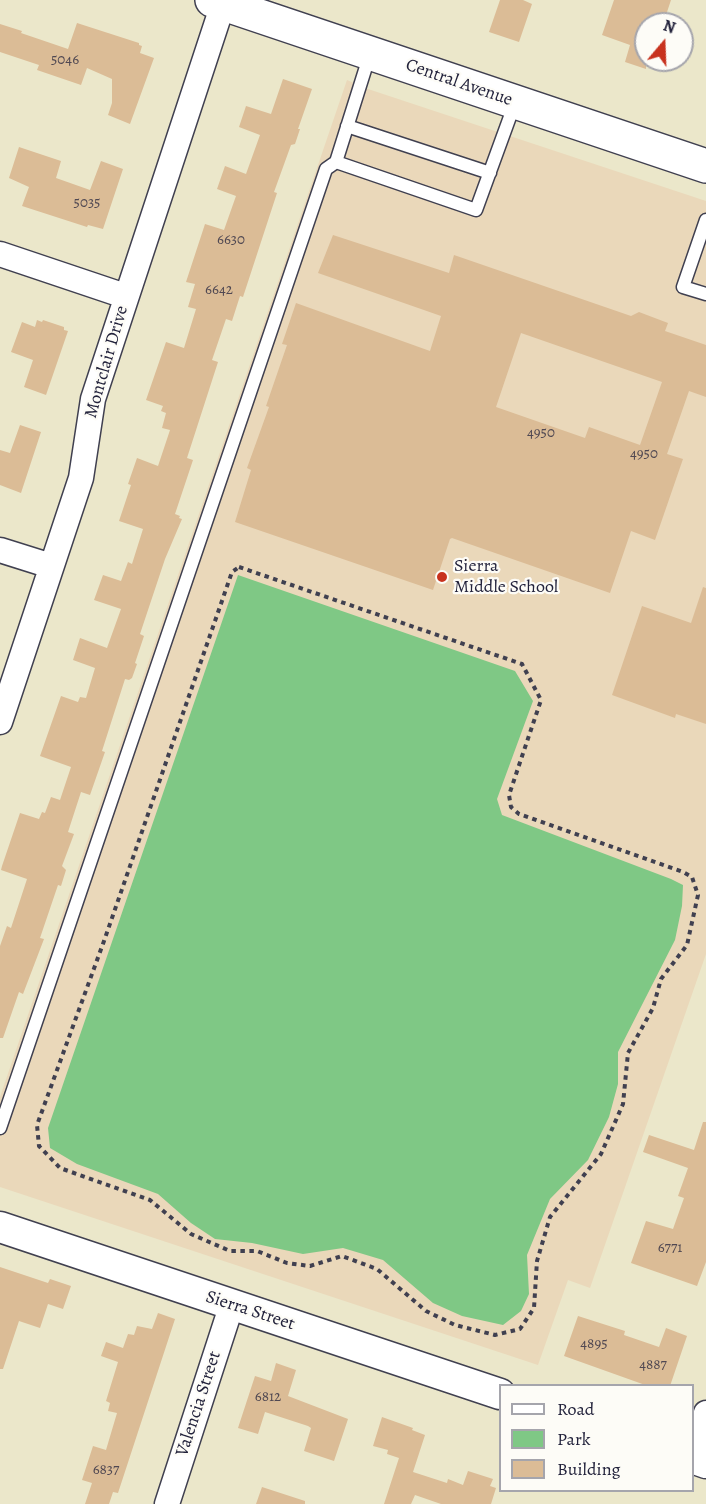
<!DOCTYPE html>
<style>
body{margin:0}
#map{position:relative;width:706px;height:1504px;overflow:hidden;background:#ebe7ca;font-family:Alegreya,serif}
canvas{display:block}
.legend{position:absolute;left:499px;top:1384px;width:195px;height:108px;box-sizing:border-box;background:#fdfcf7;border:2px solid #a5a5ac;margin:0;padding:8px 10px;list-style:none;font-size:18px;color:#22223b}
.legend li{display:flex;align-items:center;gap:12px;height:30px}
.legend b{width:30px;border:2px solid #a5a5ac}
.north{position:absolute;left:634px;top:12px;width:60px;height:60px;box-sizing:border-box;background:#fdfcf7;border:2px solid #a5a5ac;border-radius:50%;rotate:19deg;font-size:16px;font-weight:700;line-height:24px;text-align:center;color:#22223b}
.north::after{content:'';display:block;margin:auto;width:21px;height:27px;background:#c8321e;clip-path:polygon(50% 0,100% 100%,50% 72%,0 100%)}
</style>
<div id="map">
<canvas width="706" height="1504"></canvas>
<ul class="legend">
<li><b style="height:8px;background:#fff"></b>Road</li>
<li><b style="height:16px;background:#7fc885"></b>Park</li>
<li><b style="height:16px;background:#dbbc96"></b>Building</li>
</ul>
<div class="north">N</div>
</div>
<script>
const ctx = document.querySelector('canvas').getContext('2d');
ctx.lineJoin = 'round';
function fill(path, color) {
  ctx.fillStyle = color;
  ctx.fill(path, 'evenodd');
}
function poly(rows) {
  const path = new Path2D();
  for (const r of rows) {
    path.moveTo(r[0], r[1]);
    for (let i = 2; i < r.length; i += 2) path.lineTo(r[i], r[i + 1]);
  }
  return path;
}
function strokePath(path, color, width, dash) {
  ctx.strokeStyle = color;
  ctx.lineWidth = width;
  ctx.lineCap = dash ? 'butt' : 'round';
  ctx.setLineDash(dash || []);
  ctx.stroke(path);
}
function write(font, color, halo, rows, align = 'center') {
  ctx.font = font + ' Alegreya,serif';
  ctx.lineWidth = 4.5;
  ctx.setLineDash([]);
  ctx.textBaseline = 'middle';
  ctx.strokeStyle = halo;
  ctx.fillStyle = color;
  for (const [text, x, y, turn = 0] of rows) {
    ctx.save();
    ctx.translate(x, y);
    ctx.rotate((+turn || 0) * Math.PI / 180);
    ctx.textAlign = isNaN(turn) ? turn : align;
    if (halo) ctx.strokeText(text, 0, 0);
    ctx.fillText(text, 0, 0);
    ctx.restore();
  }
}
fill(poly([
 [347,80,368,89,706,201,706,954,590,1288,568,1280,538,1365,0,1187,0,1097]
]), '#ead8ba');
fill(poly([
 [238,575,515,671,533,701,497,799,502,815,671,879,683,885,682,906,675,940,618,1052,618,1084,609,1117,588,1160,550,1199,527,1255,529,1294,521,1311,503,1325,462,1316,433,1303,383,1260,343,1248,303,1254,252,1243,215,1239,191,1223,158,1194,77,1164,50,1148,48,1128]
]), '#7fc885');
fill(poly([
 [500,0,523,0,532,4,519,42,489,32],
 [614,0,671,0,663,24,646,24,646,69,625,62,630,45,602,35],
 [77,23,139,43,139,45,142,46,140,53,154,58,130,124,108,115,112,103,112,79,87,68,81,85,37,70,39,65,0,52,0,24,22,31,21,33,68,49],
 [283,79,312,89,298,129,300,129,295,144,291,145,274,192,277,193,243,297,240,296,232,321,226,319,212,360,218,362,187,458,193,460,175,514,180,516,179,518,182,519,165,559,140,634,144,636,135,663,137,664,132,678,129,680,125,679,102,751,105,752,90,795,81,792,68,832,74,834,62,866,66,870,61,886,58,885,40,938,44,939,23,994,19,992,3,1038,0,1038,0,946,7,926,11,928,27,879,1,870,2,866,20,813,39,819,42,812,45,813,51,797,60,800,71,767,40,756,61,696,78,702,80,697,86,698,95,668,73,660,80,638,107,648,121,609,94,600,103,575,121,581,128,562,132,564,143,529,119,521,131,485,128,484,137,458,158,466,170,430,162,428,166,413,161,411,163,406,146,400,166,342,184,348,196,309,188,307,195,284,186,282,205,224,224,230,236,196,217,189,225,166,246,174,260,135,239,127,246,106,271,114],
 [19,147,61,161,56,178,90,190,101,161,123,169,103,229,88,225,87,227,22,206,29,187,9,178],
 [333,235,449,273,454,255,631,316,639,312,668,323,665,331,706,345,706,397,689,391,667,454,683,459,655,540,631,531,610,593,452,538,450,539,433,590,235,522,251,470,247,468,269,407,266,406,287,345,282,344,296,303,430,351,441,316,318,273],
 [521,333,662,382,640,445,589,427,585,438,496,407],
 [37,320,42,322,43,320,64,327,64,330,68,331,46,395,24,387,33,360,11,352,22,322,35,327],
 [20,425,41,432,21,493,0,485,0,450,10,453],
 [703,587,706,588,706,724,676,714,675,718,612,695,642,606,691,623],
 [703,1122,706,1122,706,1262,697,1286,631,1263,646,1221,673,1229,684,1198,678,1196,688,1168,643,1152,649,1135,694,1150],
 [0,1267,48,1283,50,1279,71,1286,63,1309,48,1304,40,1328,19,1321,3,1369,0,1369],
 [158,1313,175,1319,118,1493,113,1492,109,1504,85,1504,92,1483,82,1480,93,1446,106,1450,117,1413,108,1411,110,1403,106,1401,118,1362,101,1356,106,1342,123,1348,128,1334,134,1335,137,1326,152,1329],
 [578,1316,625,1331,624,1335,659,1347,666,1328,687,1336,670,1386,648,1386,564,1356],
 [276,1363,296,1370,288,1396,348,1419,334,1461,304,1451,311,1428,308,1426,265,1412,258,1434,238,1428,255,1376,271,1381],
 [382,1417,413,1428,412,1430,425,1435,413,1472,447,1483,448,1479,463,1485,468,1471,493,1479,490,1486,496,1488,491,1504,441,1504,415,1495,411,1504,384,1504,399,1458,387,1454,388,1450,373,1446],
 [262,1487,305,1501,305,1504,256,1504]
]), '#dbbc96');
const service = poly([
 [370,54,336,162,476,210,515,103],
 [347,126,490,173],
 [706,220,683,287,706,294],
 [0,1128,326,169,336,162]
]);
const minor = poly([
 [0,254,125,296],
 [0,550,51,566],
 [0,722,81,478,93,399,223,4],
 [692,1452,706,1413],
 [167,1504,232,1304]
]);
const tertiary = poly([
 [0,1227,500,1394],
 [692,1458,706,1463]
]);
const secondary = poly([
 [212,0,706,166]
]);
strokePath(service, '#404050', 15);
strokePath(minor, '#404050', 27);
strokePath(tertiary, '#404050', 33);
strokePath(secondary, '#404050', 36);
strokePath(poly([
 [239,567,522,664,541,700,509,795,511,807,519,814,683,872,692,877,698,895,687,945,661,979,653,1008,628,1053,623,1104,601,1154,550,1217,537,1261,534,1308,520,1329,495,1335,455,1325,426,1311,377,1269,342,1256,310,1266,287,1263,257,1251,230,1251,191,1234,150,1200,60,1168,39,1146,37,1125,104,941,232,572,239,567]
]), '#404050', 4, [4.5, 4.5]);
strokePath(service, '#fff', 12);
strokePath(minor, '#fff', 24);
strokePath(tertiary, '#fff', 30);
strokePath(secondary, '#fff', 33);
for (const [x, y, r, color] of [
 [442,577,6,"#c8321e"]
]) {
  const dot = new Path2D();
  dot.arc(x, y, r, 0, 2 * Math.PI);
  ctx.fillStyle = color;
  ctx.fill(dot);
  strokePath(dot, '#fdfcf7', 2);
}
write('15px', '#504852', null, [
 ["5046",65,60],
 ["5035",87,203],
 ["6630",231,240],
 ["6642",219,290],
 ["4950",541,433],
 ["4950",644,454],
 ["6771",670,1248],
 ["4895",594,1344],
 ["4887",653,1365],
 ["6812",268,1397],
 ["6837",106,1470]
]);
write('18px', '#22223b', '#fdfcf7', [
 ["Central Avenue",459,83,19],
 ["Montclair Drive",107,362,-74],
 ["Sierra Street",250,1311,18],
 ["Valencia Street",199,1404,-72]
]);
write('18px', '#22223b', '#fdfcf7', [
 ["Sierra",454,567],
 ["Middle School",454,588]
], 'left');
</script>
